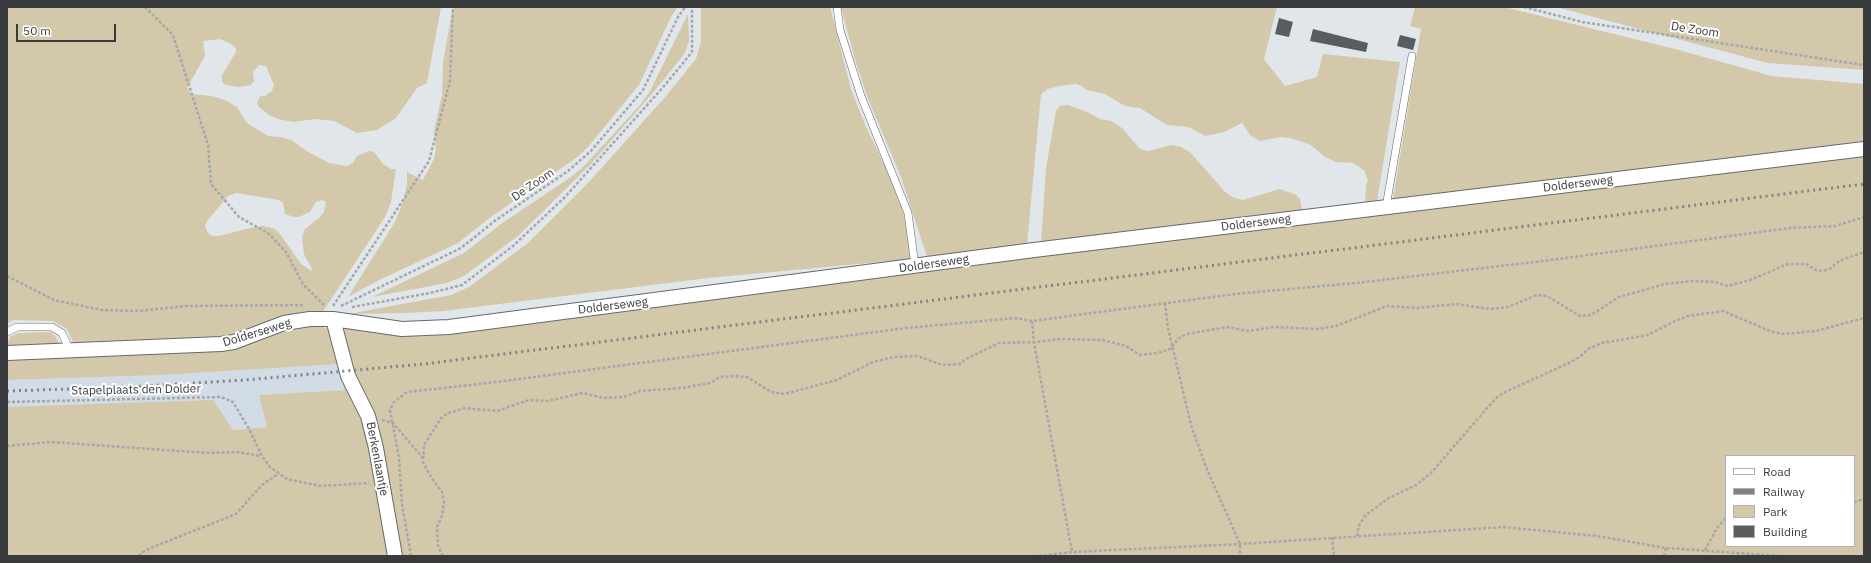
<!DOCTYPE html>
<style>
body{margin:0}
#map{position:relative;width:1871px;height:563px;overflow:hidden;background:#e1e6ea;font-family:"IBM Plex Sans",sans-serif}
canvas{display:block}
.frame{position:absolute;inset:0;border:8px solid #393a3c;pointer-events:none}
.legend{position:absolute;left:1725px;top:455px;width:130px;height:92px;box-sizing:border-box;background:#fff;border:1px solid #b0b0b1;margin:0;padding:5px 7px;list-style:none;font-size:12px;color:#393a3c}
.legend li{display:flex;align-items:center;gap:8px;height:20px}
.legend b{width:20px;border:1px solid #b0b0b1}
.scale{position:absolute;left:16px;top:24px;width:100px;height:18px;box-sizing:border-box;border:2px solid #393a3c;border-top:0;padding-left:5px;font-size:12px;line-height:14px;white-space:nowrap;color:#393a3c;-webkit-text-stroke:3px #fff;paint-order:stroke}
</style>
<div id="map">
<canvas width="1871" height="563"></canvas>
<div class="frame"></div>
<ul class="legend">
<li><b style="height:5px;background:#fff"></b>Road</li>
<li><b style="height:5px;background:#808386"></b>Railway</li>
<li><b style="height:11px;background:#d3c8aa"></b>Park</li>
<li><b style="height:11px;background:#585d61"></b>Building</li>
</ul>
<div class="scale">50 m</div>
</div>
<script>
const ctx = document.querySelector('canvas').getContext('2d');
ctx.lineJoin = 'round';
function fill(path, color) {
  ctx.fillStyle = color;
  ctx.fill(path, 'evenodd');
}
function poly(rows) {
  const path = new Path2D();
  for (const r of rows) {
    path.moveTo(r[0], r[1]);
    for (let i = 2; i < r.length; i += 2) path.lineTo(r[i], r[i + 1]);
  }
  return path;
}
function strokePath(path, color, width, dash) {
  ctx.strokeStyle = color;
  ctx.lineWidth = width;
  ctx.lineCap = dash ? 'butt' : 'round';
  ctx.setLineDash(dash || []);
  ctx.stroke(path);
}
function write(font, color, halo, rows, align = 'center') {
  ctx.font = font + ' "IBM Plex Sans",sans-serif';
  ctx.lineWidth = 4;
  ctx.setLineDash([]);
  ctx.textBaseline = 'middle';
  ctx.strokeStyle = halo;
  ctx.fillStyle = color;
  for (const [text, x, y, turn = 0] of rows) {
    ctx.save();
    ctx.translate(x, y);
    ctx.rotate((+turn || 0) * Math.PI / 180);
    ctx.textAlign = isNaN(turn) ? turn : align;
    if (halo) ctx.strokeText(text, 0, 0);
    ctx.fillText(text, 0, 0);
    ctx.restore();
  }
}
fill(poly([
 [340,364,344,390,259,395,267,427,233,430,90,405,7,407,7,380,162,375]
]), '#d1dce6');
fill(poly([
 [7,7,441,7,427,83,417,88,396,118,377,130,357,133,334,121,316,119,293,122,278,119,269,115,259,107,257,103,260,96,265,96,272,91,274,85,266,66,259,65,253,72,254,81,251,85,239,87,226,85,222,82,222,75,236,52,236,48,231,44,220,39,203,41,205,56,187,88,191,94,212,96,225,100,237,107,247,123,268,136,280,137,291,140,310,153,329,163,347,166,353,163,357,156,369,151,374,152,383,164,391,169,396,169,391,202,385,217,322,313,245,330,234,335,220,337,74,344,67,329,53,321,13,320,7,323],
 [236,193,279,200,283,203,285,214,294,217,299,217,310,212,316,202,322,200,326,202,324,212,319,218,305,229,302,237,304,254,311,267,312,271,301,264,280,234,275,229,263,226,250,228,219,236,212,236,208,233,205,226,207,221,228,196],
 [453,7,678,7,672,15,639,85,588,147,576,158,488,219,458,243,377,281,348,297,395,222,402,205,407,185,407,172,423,180,434,159,436,148,434,131,442,95,443,62],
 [701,7,830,7,851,89,866,127,891,178,904,214,912,259,708,278,443,311,405,313,348,314,451,295,469,287,528,243,589,182,666,96,696,59,701,42],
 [841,7,1277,7,1264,59,1285,86,1317,77,1323,54,1400,62,1377,201,1365,203,1366,185,1368,181,1364,170,1353,163,1336,162,1325,157,1311,145,1303,142,1290,138,1280,137,1260,141,1251,136,1242,123,1224,132,1205,136,1189,127,1167,125,1140,108,1125,106,1105,94,1087,90,1082,86,1076,84,1059,86,1048,89,1041,94,1027,245,927,257,901,177,867,96,854,56],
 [1415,7,1504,7,1675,49,1772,76,1864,84,1864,142,1393,199,1421,29,1410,26],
 [1556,7,1864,7,1864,70,1768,63],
 [688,14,689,41,685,53,657,88,589,166,518,236,464,276,447,283,372,297,464,253,501,224,571,177,584,166,640,105,650,91],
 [1068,105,1085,111,1100,119,1111,121,1122,128,1140,149,1149,151,1171,145,1181,147,1191,153,1225,192,1234,198,1243,200,1280,189,1296,195,1300,199,1302,210,1041,243,1046,168,1056,111,1060,106],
 [1864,154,1864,556,7,556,7,407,213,400,233,430,267,427,259,395,344,390,340,364,162,375,7,380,7,356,221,350,286,327,310,323,328,329,348,327,401,333,916,271],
 [1726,456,1854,456,1854,546,1726,546],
 [51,332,56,337,59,344,7,346,10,337,18,333]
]), '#d3c8aa');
fill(poly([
 [1279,18,1293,22,1289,37,1275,34],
 [1313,29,1368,43,1366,52,1310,41],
 [1400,35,1416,39,1413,50,1397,46]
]), '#585d61');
const service = poly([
 [837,7,840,30,861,96,908,213,915,266],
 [1386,207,1412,56],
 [7,332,17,327,52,327,62,333,70,351]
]);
const minor = poly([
 [333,319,348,376,368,416,376,448,395,556],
 [7,353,221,344,234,342,284,323,310,319,333,319,402,329,449,327,1034,250,1864,149]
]);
strokePath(service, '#656a6e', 8);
strokePath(minor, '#656a6e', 16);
strokePath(poly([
 [145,7,173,35,208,145,211,184,239,217,268,233,286,252,303,284,324,305],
 [1524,7,1582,22,1864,65],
 [7,276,54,300,102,310,139,311,186,306,304,305],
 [1165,303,1168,328,1191,425,1206,467,1240,544,1240,556],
 [333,306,429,161,450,81,453,7],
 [341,306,461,248,496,220,568,171,591,151,643,90,678,17,685,7],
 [352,307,430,293,462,285,513,246,565,197,665,85,692,52,692,7],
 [1032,321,1034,342,1072,552],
 [7,402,221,397,233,402,249,429,262,456,270,467,287,479,320,486,369,483],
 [382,420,393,423,423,458],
 [7,446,50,442,210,453,237,452,261,456],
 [1854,502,1864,499],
 [1357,536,1359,525,1366,515,1387,499,1416,485,1430,474,1496,398,1505,392,1569,363,1581,356,1588,349,1602,343,1648,335,1673,322,1688,316,1723,311,1770,331,1782,334,1816,331,1864,318],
 [1332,537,1334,556],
 [1705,550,1717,528,1726,518],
 [139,556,141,553,153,547,236,514,262,485,279,473],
 [411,556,402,504,399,458,390,410,394,402,407,392,496,382,906,328,1015,318,1032,321,1235,294,1356,283,1543,261,1790,228,1835,226,1864,217],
 [443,556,438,546,437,527,442,516,444,503,442,492,429,474,423,462,424,445,441,418,448,413,465,408,497,411,529,400,547,401,583,393,603,398,624,397,640,391,682,388,710,383,720,377,736,376,747,377,771,392,784,394,837,380,873,362,894,357,917,356,943,365,960,364,966,359,999,343,1034,342,1063,339,1102,340,1126,346,1140,355,1158,353,1170,349,1179,338,1187,334,1227,327,1248,331,1273,327,1318,329,1336,326,1387,306,1418,308,1456,304,1490,309,1508,307,1537,295,1547,296,1580,316,1591,315,1619,297,1665,284,1693,281,1715,282,1728,286,1750,280,1788,264,1806,264,1816,270,1823,271,1831,268,1839,261,1864,252],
 [1039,556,1072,552,1240,544,1503,527,1597,536,1666,548,1780,556],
 [1664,556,1666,548]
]), '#a5a8ab', 2.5, [3, 2]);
strokePath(service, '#fff', 7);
strokePath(minor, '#fff', 14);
strokePath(poly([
 [7,391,127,387,245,380,424,364,1864,184]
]), '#808386', 3, [2, 4]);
write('12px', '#393a3c', '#fff', [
 ["De Zoom",1695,30,9],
 ["Dolderseweg",1578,184,-7],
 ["De Zoom",533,185,-34],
 ["Dolderseweg",1256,223,-7],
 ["Dolderseweg",934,264,-8],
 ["Dolderseweg",613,306,-7],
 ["Dolderseweg",257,333,-17],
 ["Stapelplaats den Dolder",136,390,-1],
 ["Berkenlaantje",377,459,79]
]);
</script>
